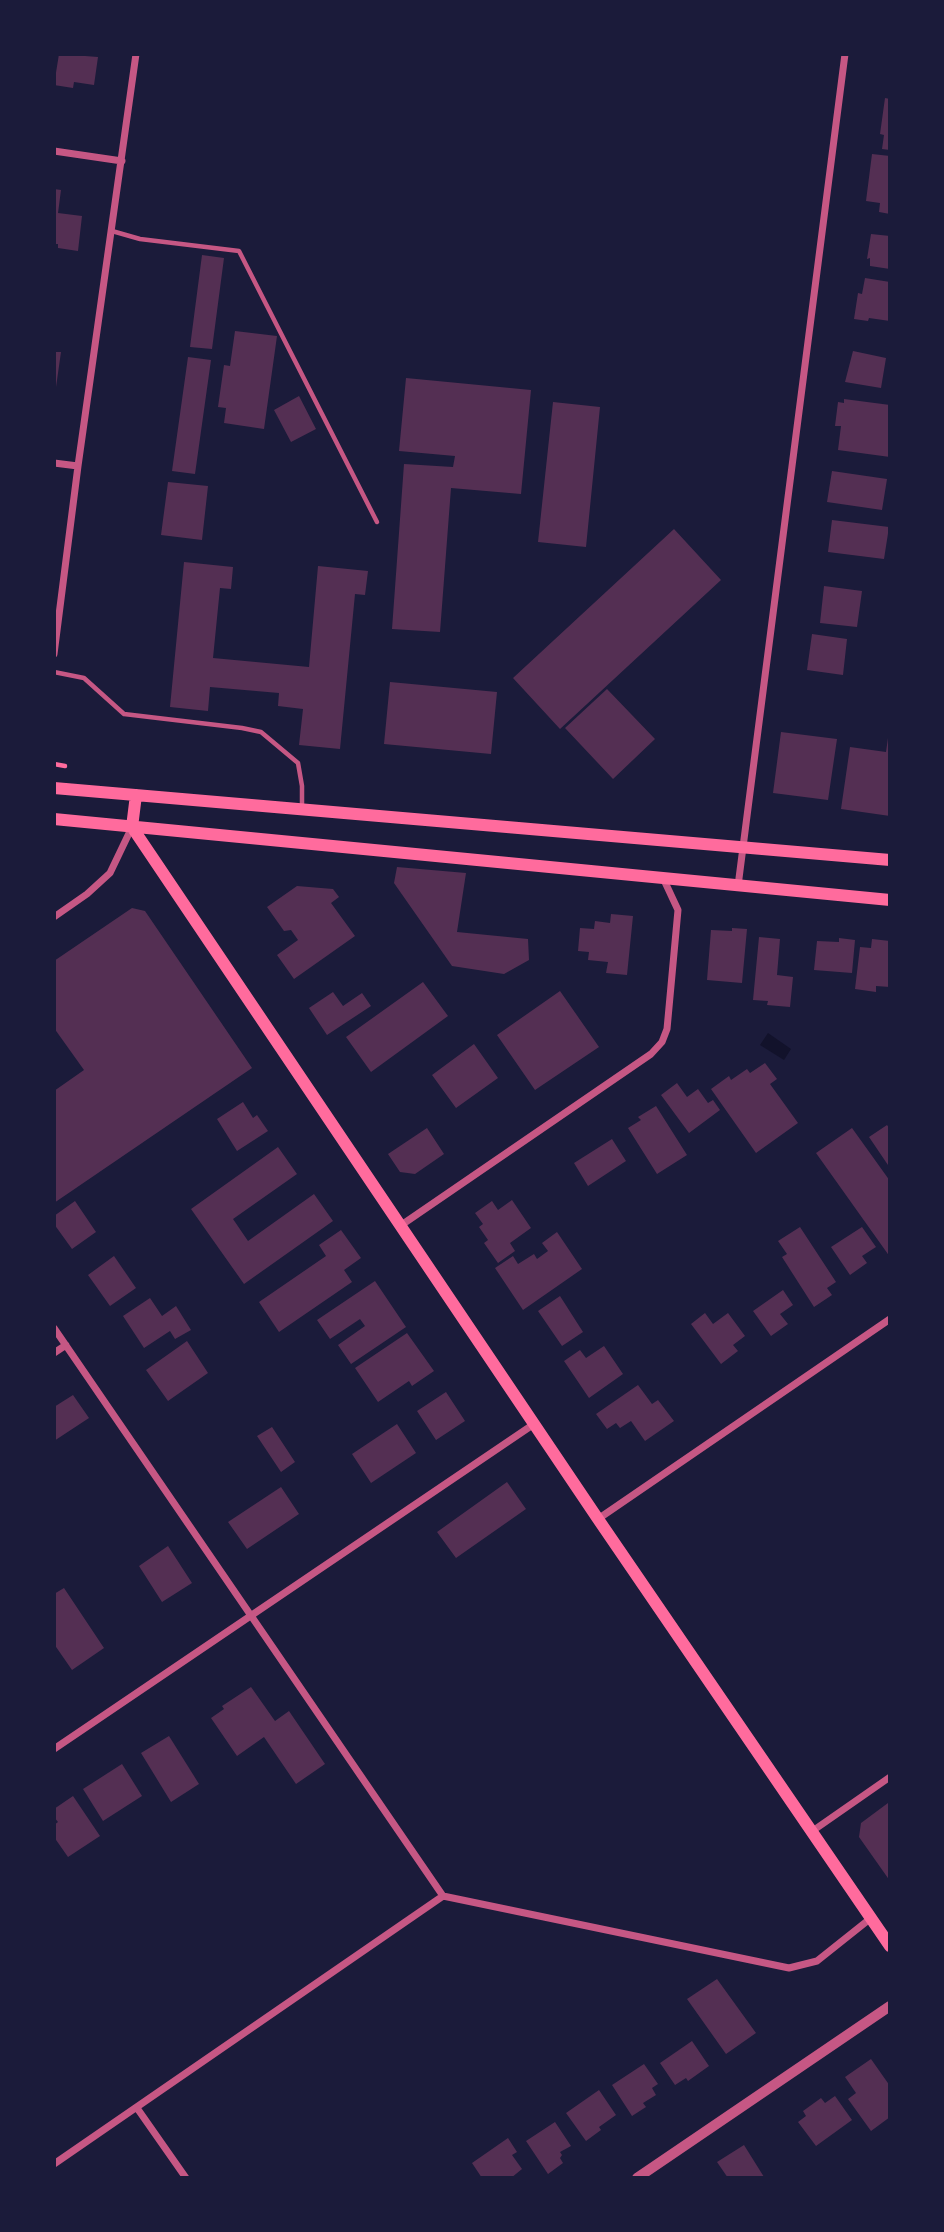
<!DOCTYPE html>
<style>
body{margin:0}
#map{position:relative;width:944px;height:2232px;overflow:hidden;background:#1b1b3a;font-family:"IBM Plex Sans",sans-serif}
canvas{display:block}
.frame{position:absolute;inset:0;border:56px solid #1b1b3a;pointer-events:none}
</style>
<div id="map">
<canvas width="944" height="2232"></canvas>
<div class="frame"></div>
</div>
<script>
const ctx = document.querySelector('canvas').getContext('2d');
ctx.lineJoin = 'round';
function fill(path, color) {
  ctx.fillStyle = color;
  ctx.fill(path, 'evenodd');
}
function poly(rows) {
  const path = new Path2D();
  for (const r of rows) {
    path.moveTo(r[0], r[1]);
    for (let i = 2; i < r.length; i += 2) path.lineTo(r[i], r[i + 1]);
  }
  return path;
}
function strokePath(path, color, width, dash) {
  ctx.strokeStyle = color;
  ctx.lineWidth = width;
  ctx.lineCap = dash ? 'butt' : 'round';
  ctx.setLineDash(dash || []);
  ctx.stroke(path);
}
fill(poly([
 [768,1033,791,1049,784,1060,760,1045]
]), '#12122b');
fill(poly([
 [59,54,98,57,94,85,74,82,73,88,54,85],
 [885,98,890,99,890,150,882,149,884,135,880,134],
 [872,154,890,156,890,214,879,212,880,203,866,201],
 [54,189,61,190,58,213,82,216,78,251,58,248,58,244,54,244],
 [871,234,890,236,890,269,870,266,870,258,867,259],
 [202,255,224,258,212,349,190,347],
 [865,278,890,282,890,321,869,318,868,321,854,319,858,293,862,294],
 [235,331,277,336,264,429,224,423,226,408,218,407,224,365,230,366],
 [853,351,886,358,881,388,845,382],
 [54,352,61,352,56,387,54,387],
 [188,357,211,360,195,474,172,471],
 [406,378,531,390,521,494,451,488,440,632,392,629,404,464,453,467,455,456,399,451],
 [299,396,316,429,291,442,274,410],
 [844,399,890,405,890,457,838,450,841,426,835,426,838,402,844,403],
 [553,402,600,407,586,547,538,542],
 [832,471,887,479,882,510,827,502],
 [168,482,208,486,202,540,161,535],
 [832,520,889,527,884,559,828,552],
 [674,529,721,580,560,729,513,678],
 [184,562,233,567,231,589,220,588,213,658,309,667,318,566,368,571,365,595,355,594,340,749,299,745,303,709,278,706,279,693,210,687,208,711,170,707],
 [824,586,862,591,857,627,820,623],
 [812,634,847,639,843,675,807,670],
 [390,682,497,692,491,754,384,744],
 [607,689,655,739,613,779,565,728],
 [781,732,837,739,828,800,773,793],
 [888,738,890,816,841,809,850,747,886,752],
 [397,867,466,873,457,932,528,939,529,960,504,974,452,966,394,883],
 [297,886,333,889,339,897,331,903,355,936,294,979,277,955,298,940,291,930,284,931,267,907],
 [132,908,145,911,252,1068,54,1203,54,1091,84,1070,54,1028,54,961],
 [611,914,633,916,627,975,606,973,608,962,588,960,589,952,578,951,580,928,594,929,595,921,610,923],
 [732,928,747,929,742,983,707,980,711,930,732,931],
 [759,937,780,939,777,975,793,977,790,1007,767,1005,768,1001,753,1000],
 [839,938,855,940,852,973,814,970,817,941,839,942],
 [872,939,890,941,890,987,876,986,876,992,855,989,860,947,871,948],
 [423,982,448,1016,371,1072,346,1037],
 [560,991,599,1047,535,1090,497,1035],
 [333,992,343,1006,362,993,371,1006,327,1035,309,1008],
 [474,1044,498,1078,456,1108,432,1075],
 [765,1063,777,1079,770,1084,798,1123,756,1153,711,1089,729,1076,731,1080,747,1069,750,1073],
 [677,1083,687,1097,698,1089,708,1103,713,1100,720,1110,689,1133,661,1095],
 [243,1102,253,1118,257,1115,268,1131,237,1151,217,1119],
 [656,1106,687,1155,657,1174,628,1128,641,1120,638,1117],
 [887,1125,890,1129,890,1168,869,1137],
 [427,1128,444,1154,415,1174,400,1172,388,1154],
 [852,1128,890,1181,890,1257,816,1153],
 [612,1139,626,1161,588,1186,574,1163],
 [278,1147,297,1174,233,1219,248,1241,314,1194,333,1221,244,1284,191,1209],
 [512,1200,531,1228,510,1243,515,1251,498,1263,484,1243,488,1240,479,1227,483,1224,475,1213,492,1201,498,1210],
 [75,1201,96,1232,72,1249,54,1224,54,1216],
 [800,1227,836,1282,827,1288,832,1295,814,1307,782,1257,787,1254,778,1241],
 [862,1227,876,1247,862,1256,867,1263,850,1275,831,1247],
 [341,1230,361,1258,344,1270,352,1282,279,1332,259,1302,326,1256,319,1245],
 [557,1232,582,1269,523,1310,495,1268,513,1256,518,1264,534,1254,537,1259,548,1251,542,1243],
 [114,1256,136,1288,110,1306,88,1275],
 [375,1281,406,1327,351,1364,338,1345,365,1326,360,1319,330,1339,317,1320],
 [783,1290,793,1305,780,1314,788,1324,771,1336,753,1311],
 [560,1296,583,1332,562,1346,538,1311],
 [150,1298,162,1316,176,1306,191,1330,175,1339,170,1331,144,1348,123,1316],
 [705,1313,713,1324,728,1313,745,1336,733,1345,738,1351,721,1364,691,1324],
 [407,1333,434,1371,412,1386,409,1381,378,1402,355,1368],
 [187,1341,208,1373,168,1401,146,1370],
 [604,1346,623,1374,589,1398,564,1361,580,1350,586,1358],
 [638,1385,652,1404,658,1400,674,1421,645,1441,631,1421,620,1428,616,1423,607,1429,596,1414],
 [446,1392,465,1421,436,1440,417,1411],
 [73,1395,89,1418,54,1441,54,1407],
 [397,1424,416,1453,371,1483,352,1454],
 [272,1427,295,1462,281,1472,257,1436],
 [507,1482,526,1509,456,1558,437,1532],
 [281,1487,299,1514,247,1549,228,1522],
 [168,1546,192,1583,162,1602,139,1566],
 [64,1588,104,1648,72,1670,54,1644,54,1594],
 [251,1687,275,1721,289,1711,325,1764,296,1784,264,1737,237,1756,211,1718,224,1709,222,1706],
 [169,1736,199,1784,171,1802,141,1753],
 [122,1764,142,1796,103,1821,83,1789],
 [73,1796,100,1836,68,1857,54,1837,54,1825,58,1822,54,1817,54,1809],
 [888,1803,890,1805,890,1881,859,1837,861,1823],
 [717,1979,756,2033,726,2054,687,1999],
 [692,2041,709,2066,688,2081,686,2078,675,2085,660,2063],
 [871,2059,890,2086,890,2117,871,2131,848,2099,856,2093,845,2077],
 [644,2064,658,2084,652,2088,656,2095,643,2103,646,2107,632,2116,612,2085],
 [599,2090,616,2115,599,2127,601,2130,586,2141,566,2113],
 [835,2096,852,2120,816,2146,798,2122,806,2116,803,2111,821,2098,825,2103],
 [555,2122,571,2146,560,2152,562,2155,560,2158,563,2163,548,2174,526,2141],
 [508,2138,517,2152,512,2155,522,2169,511,2178,482,2178,472,2163],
 [744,2145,764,2177,763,2178,728,2178,717,2162]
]), '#542f53');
strokePath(poly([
 [54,764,65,766]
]), '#ff6b9d', 4.5);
strokePath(poly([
 [112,231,140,239,239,251,377,522],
 [54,672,84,678,124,714,242,728,261,732,298,763,302,786,302,809]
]), '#c65784', 4.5);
strokePath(poly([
 [54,151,122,161],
 [54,463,78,466],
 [54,654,78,466,136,54],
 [738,886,845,54],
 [54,917,87,894,110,873,132,827],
 [400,1226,651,1054,662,1042,667,1029,678,910,664,880],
 [54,1328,443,1896],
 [54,1353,66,1345],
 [598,1519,890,1319],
 [54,1749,534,1424],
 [811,1832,890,1777],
 [137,2108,186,2178],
 [54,2164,443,1896,789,1968,817,1961,871,1918]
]), '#c65784', 7);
strokePath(poly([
 [637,2178,890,2006]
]), '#c65784', 10);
strokePath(poly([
 [54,788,890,860],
 [136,795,132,827,598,1519,890,1946],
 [54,819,890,900]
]), '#ff6b9d', 12);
</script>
